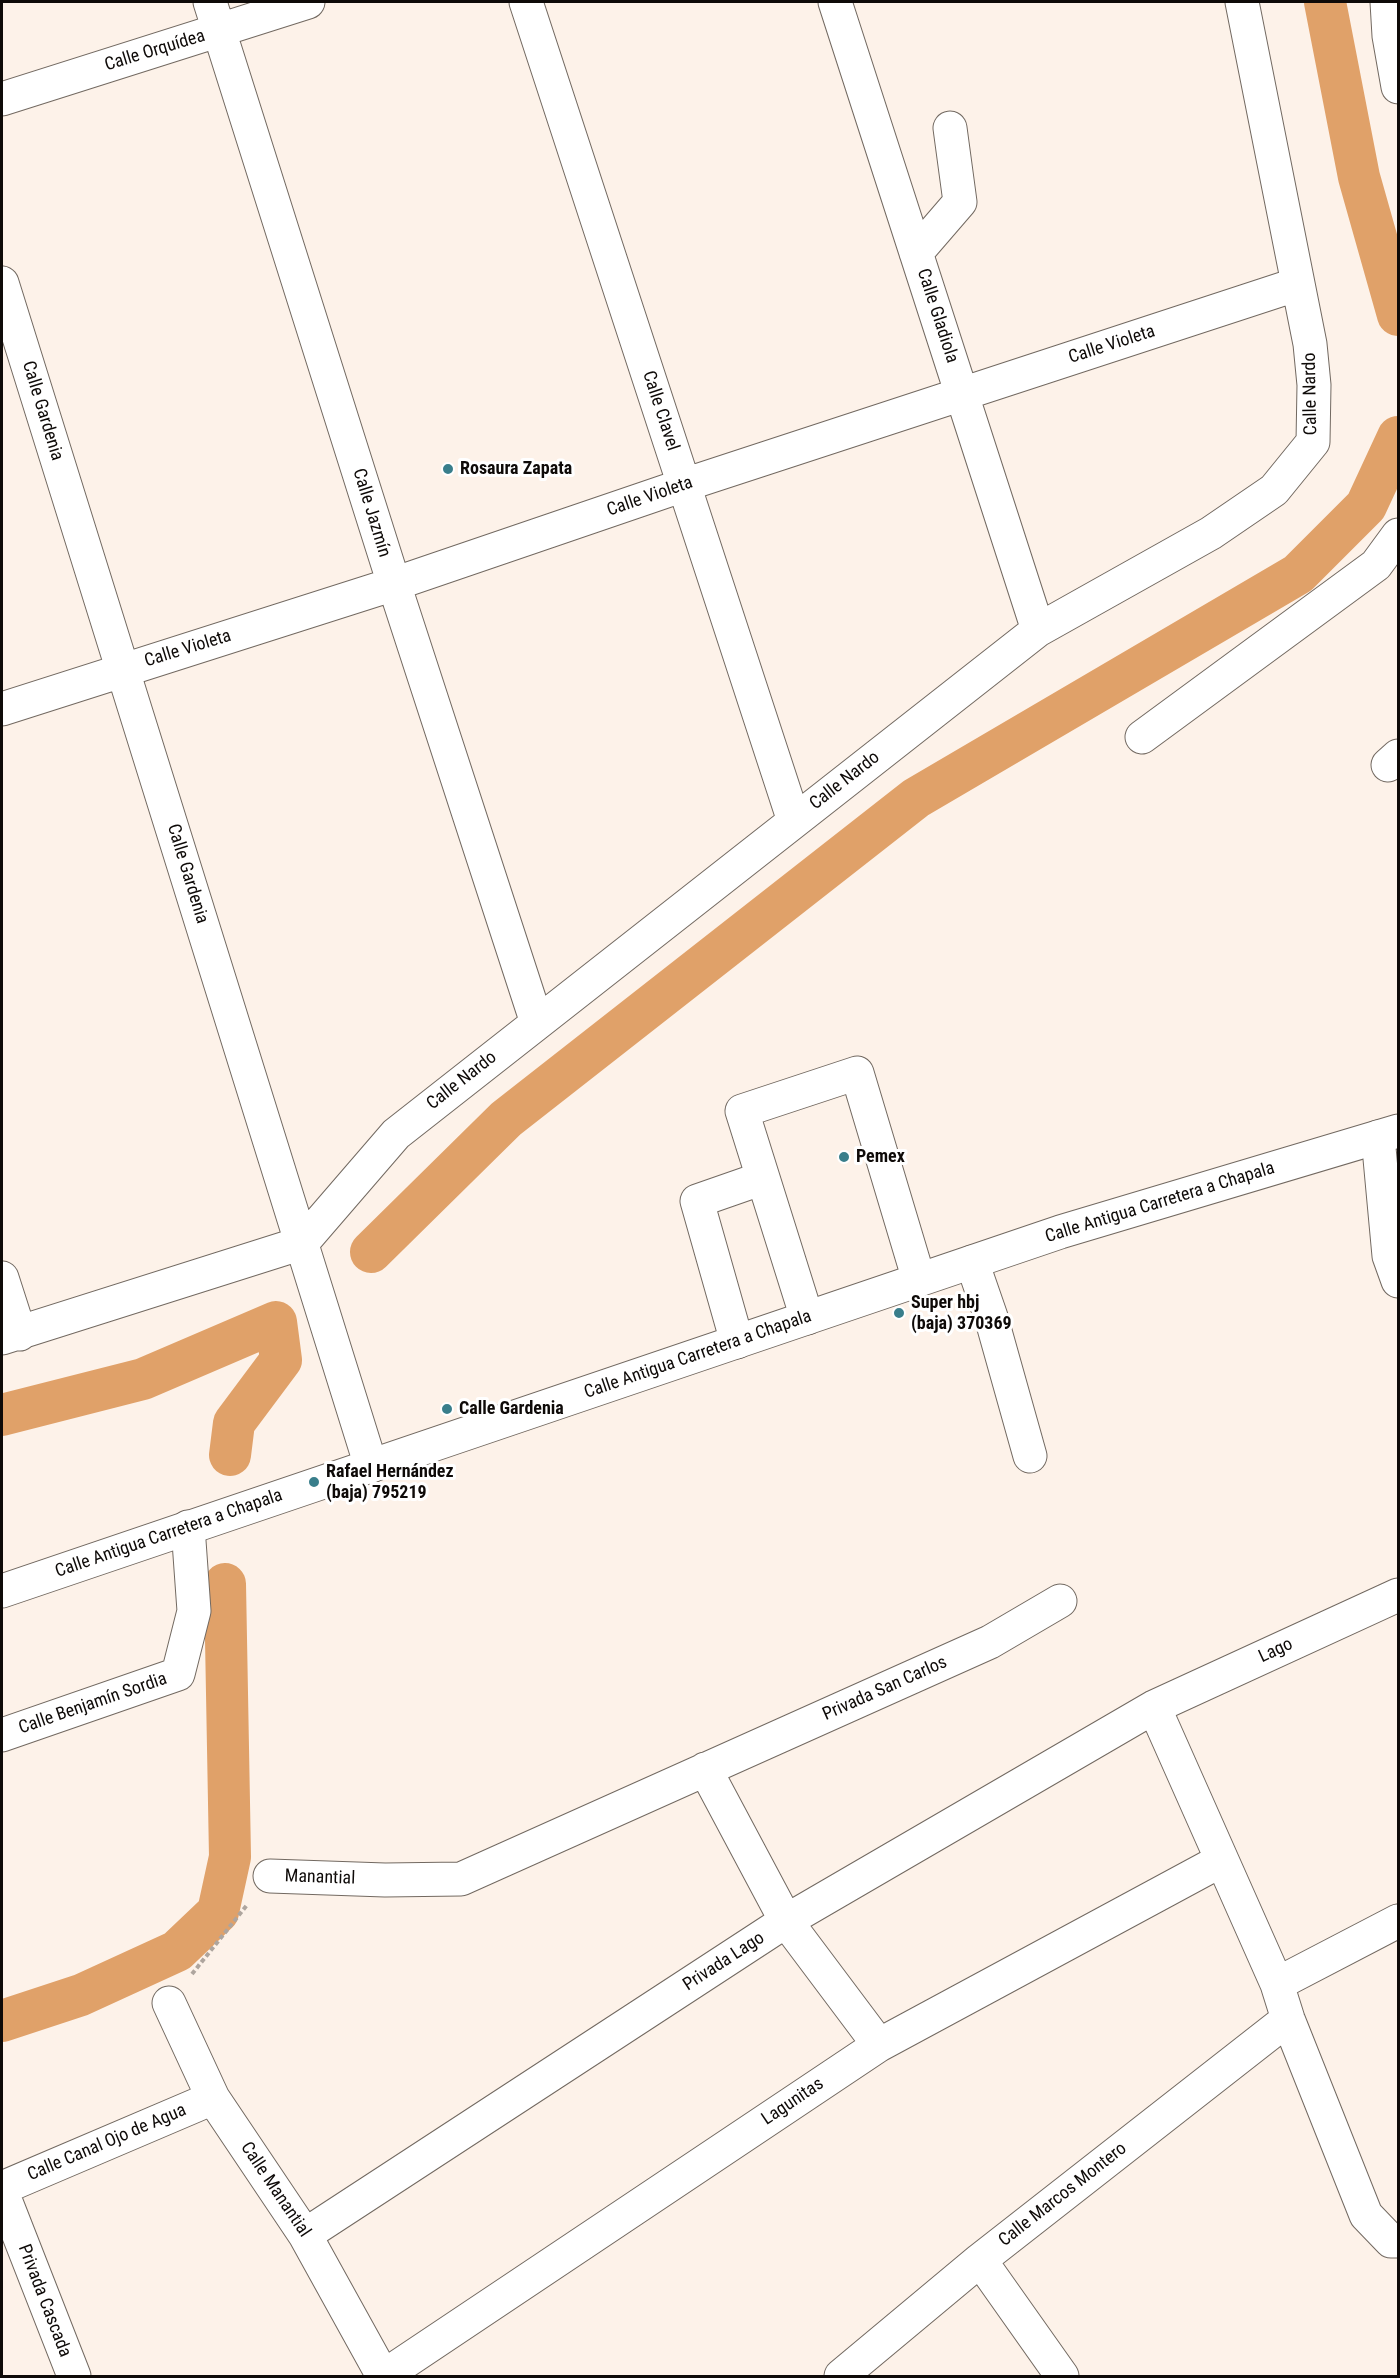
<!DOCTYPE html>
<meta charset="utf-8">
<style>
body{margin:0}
#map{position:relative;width:1400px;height:2378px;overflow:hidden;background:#fdf2e9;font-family:"Roboto Condensed",sans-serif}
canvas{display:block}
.frame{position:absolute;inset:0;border:3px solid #0e0a08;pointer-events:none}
</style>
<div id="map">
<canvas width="1400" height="2378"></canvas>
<div class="frame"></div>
</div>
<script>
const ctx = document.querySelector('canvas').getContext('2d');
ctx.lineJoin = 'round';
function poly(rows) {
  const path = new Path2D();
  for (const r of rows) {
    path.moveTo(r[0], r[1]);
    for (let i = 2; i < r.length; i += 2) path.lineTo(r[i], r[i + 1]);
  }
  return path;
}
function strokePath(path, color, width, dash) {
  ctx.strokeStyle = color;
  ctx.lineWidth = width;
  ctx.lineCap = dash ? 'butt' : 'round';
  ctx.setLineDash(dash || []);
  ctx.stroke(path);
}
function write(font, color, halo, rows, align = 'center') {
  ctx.font = font + ' "Roboto Condensed",sans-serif';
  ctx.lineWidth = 6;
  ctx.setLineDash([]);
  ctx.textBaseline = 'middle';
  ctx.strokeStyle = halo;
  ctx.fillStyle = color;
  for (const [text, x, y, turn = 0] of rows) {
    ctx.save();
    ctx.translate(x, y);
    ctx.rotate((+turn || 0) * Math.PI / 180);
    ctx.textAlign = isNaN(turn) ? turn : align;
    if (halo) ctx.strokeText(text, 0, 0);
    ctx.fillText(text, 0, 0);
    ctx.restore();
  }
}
strokePath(poly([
 [1325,2,1359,177,1398,315],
 [371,1252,506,1119,916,798,1298,574,1366,506,1398,437],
 [2,1415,143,1379,276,1322,281,1360,234,1423,230,1455],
 [2,2021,81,1995,177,1951,218,1912,230,1857,225,1584]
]), '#e0a169', 42);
const minor = poly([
 [210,2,394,584,537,1023],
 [526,2,794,821],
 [835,2,1038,630],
 [1387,2,1389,36,1398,87],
 [2,99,308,2],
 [916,253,960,202,950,128],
 [2,283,371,1466],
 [2,709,394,584,684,485,1298,284],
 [1142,737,1376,565,1398,535],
 [1388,765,1398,756],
 [1378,1137,1389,1256,1398,1281],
 [972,1262,991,1317,1030,1456],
 [2,1278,20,1334],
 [807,1318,742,1111,857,1073,919,1280],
 [2,1338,302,1243,396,1134,1038,630,1211,533,1274,490,1313,442,1314,385,1310,344,1242,2],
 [737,1342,697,1201,763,1178],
 [1154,1707,1277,1984,1288,2019,1366,2215,1391,2241,1398,2241],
 [2,1735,178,1674,194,1611,188,1527],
 [705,1769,786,1921,879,2045],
 [270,1876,385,1880,461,1879,990,1642,1060,1601],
 [1277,1984,1398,1921],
 [169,2003,213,2098,305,2235,383,2376],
 [2,2188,213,2098],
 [2,2192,74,2376],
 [305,2235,786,1921,1154,1707,1398,1595],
 [980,2260,1062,2376],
 [384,2376,879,2045,1222,1860],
 [841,2376,980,2260,1288,2019]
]);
const major = poly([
 [2,1591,1060,1232,1398,1131]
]);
strokePath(minor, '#726961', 35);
strokePath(major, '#726961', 35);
strokePath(poly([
 [192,1974,247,1905]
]), '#aea59e', 4, [4.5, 3]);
strokePath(minor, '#fff', 33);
strokePath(major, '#fff', 33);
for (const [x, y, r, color] of [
 [448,469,6,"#397e8b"],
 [844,1157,6,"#397e8b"],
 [899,1313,6,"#397e8b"],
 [447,1409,6,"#397e8b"],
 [314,1482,6,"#397e8b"]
]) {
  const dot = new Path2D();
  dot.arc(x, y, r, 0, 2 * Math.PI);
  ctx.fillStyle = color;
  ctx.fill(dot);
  strokePath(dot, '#fff', 2);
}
write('18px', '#0e0a08', '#fff', [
 ["Calle Orquídea",155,51,-17],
 ["Calle Gladiola",937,316,72],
 ["Calle Violeta",1112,345,-18],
 ["Calle Nardo",1311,394,-91],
 ["Calle Gardenia",42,411,73],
 ["Calle Clavel",660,411,72],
 ["Calle Violeta",650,497,-19],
 ["Calle Jazmín",371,513,73],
 ["Calle Violeta",188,649,-17],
 ["Calle Nardo",845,781,-38],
 ["Calle Gardenia",187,874,73],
 ["Calle Nardo",462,1081,-38],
 ["Calle Antigua Carretera a Chapala",1160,1203,-17],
 ["Calle Antigua Carretera a Chapala",698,1355,-19],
 ["Calle Antigua Carretera a Chapala",169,1534,-19],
 ["Lago",1276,1651,-25],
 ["Privada San Carlos",885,1689,-24],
 ["Calle Benjamín Sordia",93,1704,-19],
 ["Manantial",320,1878,2],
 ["Privada Lago",724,1962,-33],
 ["Lagunitas",793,2102,-34],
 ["Calle Canal Ojo de Agua",107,2143,-23],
 ["Calle Manantial",275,2190,56],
 ["Calle Marcos Montero",1063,2195,-38],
 ["Privada Cascada",44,2301,69]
]);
write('bold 18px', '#0e0a08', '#fff', [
 ["Rosaura Zapata",460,469],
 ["Pemex",856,1157],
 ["Super hbj",911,1303],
 ["(baja) 370369",911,1324],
 ["Calle Gardenia",459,1409],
 ["Rafael Hernández",326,1472],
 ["(baja) 795219",326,1493]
], 'left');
</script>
